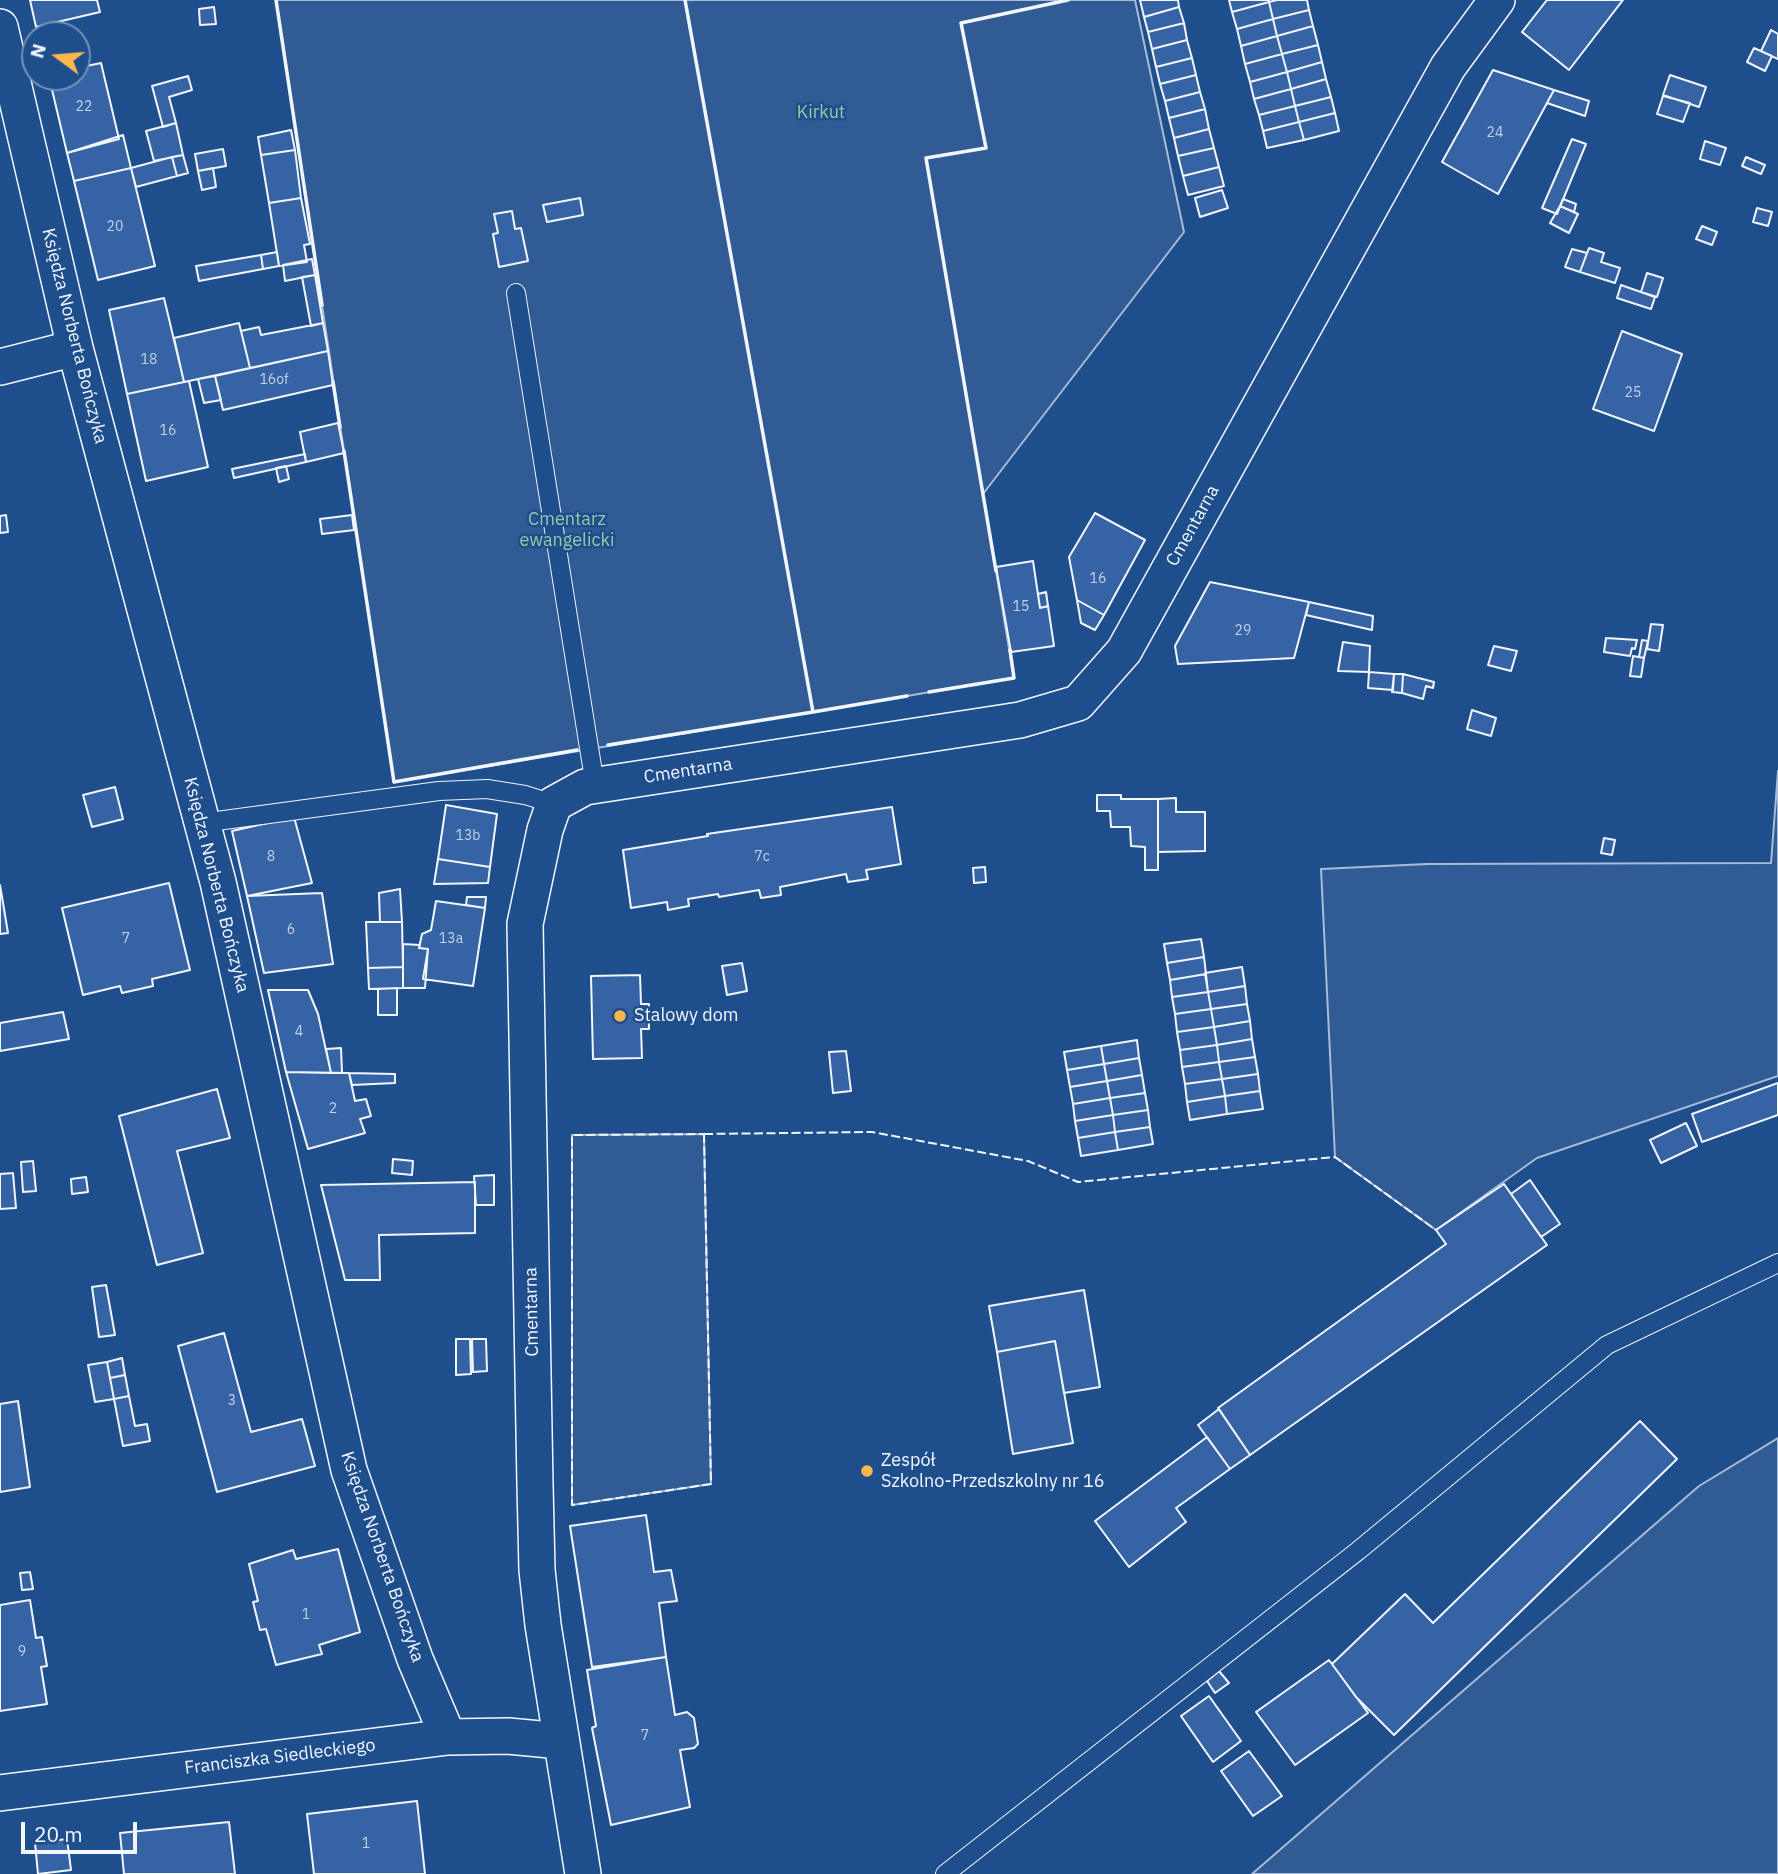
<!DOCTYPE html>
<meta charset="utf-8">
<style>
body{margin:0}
#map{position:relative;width:1778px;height:1874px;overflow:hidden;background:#1f4e8c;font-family:"IBM Plex Sans",sans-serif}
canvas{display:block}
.north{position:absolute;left:21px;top:21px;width:70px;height:70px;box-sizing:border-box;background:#1f4e8c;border:2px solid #7391ba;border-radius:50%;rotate:286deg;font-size:19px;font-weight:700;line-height:28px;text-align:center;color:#f2f6ff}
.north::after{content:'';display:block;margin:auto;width:24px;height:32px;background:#ffb74d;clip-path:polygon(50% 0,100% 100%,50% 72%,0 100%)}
.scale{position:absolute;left:21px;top:1822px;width:116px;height:32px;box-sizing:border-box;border:4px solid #f2f6ff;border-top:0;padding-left:9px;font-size:21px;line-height:24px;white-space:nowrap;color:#f2f6ff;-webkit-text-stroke:5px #1f4e8c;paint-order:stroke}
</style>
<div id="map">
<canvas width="1778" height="1874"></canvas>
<div class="north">N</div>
<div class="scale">20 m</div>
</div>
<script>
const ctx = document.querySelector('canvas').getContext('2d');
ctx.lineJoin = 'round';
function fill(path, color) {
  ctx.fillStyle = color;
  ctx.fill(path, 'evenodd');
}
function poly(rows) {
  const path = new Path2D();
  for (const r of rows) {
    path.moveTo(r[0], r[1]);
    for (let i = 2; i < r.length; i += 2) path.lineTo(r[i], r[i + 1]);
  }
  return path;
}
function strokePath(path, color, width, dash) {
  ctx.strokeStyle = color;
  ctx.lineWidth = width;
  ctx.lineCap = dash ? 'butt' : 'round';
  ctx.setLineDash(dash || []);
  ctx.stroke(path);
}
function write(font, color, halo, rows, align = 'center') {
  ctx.font = font + ' "IBM Plex Sans",sans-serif';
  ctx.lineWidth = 5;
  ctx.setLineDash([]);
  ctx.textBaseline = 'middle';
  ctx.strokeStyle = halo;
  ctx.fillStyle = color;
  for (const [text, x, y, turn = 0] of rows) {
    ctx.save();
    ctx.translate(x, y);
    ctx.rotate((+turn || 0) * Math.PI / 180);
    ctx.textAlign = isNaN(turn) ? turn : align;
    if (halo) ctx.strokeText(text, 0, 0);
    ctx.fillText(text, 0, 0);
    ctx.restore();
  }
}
const built = poly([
 [276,0,1135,0,1184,232,983,494,1014,678,394,782,276,0],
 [1778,771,1778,1076,1537,1158,1436,1230,1335,1157,1321,869,1427,864,1771,863,1778,771],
 [704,1134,711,1484,572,1505,572,1135,704,1134],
 [1778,1438,1778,1874,1252,1874,1699,1486,1778,1438]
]);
fill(built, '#305b95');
strokePath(built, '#a8bbd7', 2);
const building = poly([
 [30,0,97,0,100,12,36,27,30,0],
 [1140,0,1178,0,1179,7,1144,17,1140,0],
 [1229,0,1269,0,1269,2,1232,12,1229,0],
 [1277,0,1307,0,1309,10,1273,19,1269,2,1277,0],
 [1547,0,1623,0,1569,70,1522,32,1547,0],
 [1269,2,1273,19,1237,29,1232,12,1269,2],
 [214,7,216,24,200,25,199,9,214,7],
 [1179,7,1184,23,1148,32,1144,17,1179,7],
 [1309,10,1313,26,1277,36,1273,19,1309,10],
 [1273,19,1277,36,1241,46,1237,29,1273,19],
 [1184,23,1187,40,1152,49,1148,32,1184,23],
 [1313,26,1318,45,1282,54,1277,36,1313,26],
 [1771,30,1778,34,1778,59,1761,51,1771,30],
 [1277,36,1282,54,1245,64,1241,46,1277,36],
 [1187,40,1192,58,1156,67,1152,49,1187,40],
 [1318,45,1322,62,1287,72,1282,54,1318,45],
 [1754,48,1772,56,1765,71,1747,62,1754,48],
 [1282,54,1287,72,1250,82,1245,64,1282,54],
 [1192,58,1196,75,1160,84,1156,67,1192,58],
 [1322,62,1326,79,1291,89,1287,72,1322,62],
 [101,63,119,139,67,153,49,77,77,77,77,68,101,63],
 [1493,70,1554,90,1498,194,1442,162,1493,70],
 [1287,72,1291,89,1254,99,1250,82,1287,72],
 [1196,75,1200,92,1165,101,1160,84,1196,75],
 [1670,75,1706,87,1699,107,1663,95,1670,75],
 [188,76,192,90,169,97,176,123,163,127,152,86,188,76],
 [1326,79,1331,97,1295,106,1291,89,1326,79],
 [1291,89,1295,106,1259,115,1254,99,1291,89],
 [1554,90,1589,101,1585,116,1547,103,1554,90],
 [1200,92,1205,109,1169,118,1165,101,1200,92],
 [1663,96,1690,103,1683,122,1657,114,1663,96],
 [1331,97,1335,113,1299,122,1295,106,1331,97],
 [1295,106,1299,122,1263,131,1259,115,1295,106],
 [1205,109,1209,129,1174,138,1169,118,1205,109],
 [1335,113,1339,131,1304,140,1299,122,1335,113],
 [1299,122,1304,140,1267,148,1263,131,1299,122],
 [176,123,183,155,154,161,146,131,176,123],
 [1209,129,1214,148,1178,156,1174,138,1209,129],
 [291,130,295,150,261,155,258,137,291,130],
 [123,135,131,168,74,181,67,153,123,135],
 [1572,139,1586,144,1557,214,1542,208,1572,139],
 [1705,141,1726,148,1720,165,1700,159,1705,141],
 [1214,148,1219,167,1183,176,1178,156,1214,148],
 [223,149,226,166,198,171,195,154,223,149],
 [295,150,301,198,269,203,261,155,295,150],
 [183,155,188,173,177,176,172,157,183,155],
 [172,157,177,176,136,187,131,168,172,157],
 [1746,157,1765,165,1761,174,1742,166,1746,157],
 [1219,167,1224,186,1188,195,1183,176,1219,167],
 [131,168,155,266,98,280,74,181,131,168],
 [213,168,216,187,202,190,198,171,213,168],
 [1222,190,1228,208,1200,217,1195,198,1222,190],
 [301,198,310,244,304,245,307,262,279,266,269,203,301,198],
 [580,198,583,215,547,222,543,205,580,198],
 [1563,199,1576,204,1574,212,1560,206,1563,199],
 [1560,206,1578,214,1569,233,1550,223,1560,206],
 [1757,208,1772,212,1768,226,1753,222,1757,208],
 [512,211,515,229,521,228,528,261,499,267,493,234,498,233,494,214,512,211],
 [1702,226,1717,232,1712,245,1696,239,1702,226],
 [1589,248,1604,253,1601,262,1620,268,1615,283,1580,272,1589,248],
 [1572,249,1587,253,1580,272,1565,267,1572,249],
 [277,252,279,266,263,269,261,255,277,252],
 [261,255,263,269,199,281,196,266,261,255],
 [312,259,315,275,285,281,283,265,312,259],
 [1647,273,1663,278,1657,297,1641,292,1647,273],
 [315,275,323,323,311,326,302,277,315,275],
 [1621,285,1655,297,1651,309,1617,298,1621,285],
 [164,298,184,382,127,394,109,310,164,298],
 [239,323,250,368,184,382,174,338,239,323],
 [323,323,328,351,250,368,241,331,259,327,261,335,323,323],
 [1622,331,1682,354,1654,431,1593,409,1622,331],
 [328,351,333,385,223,410,215,376,328,351],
 [215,376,221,400,204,403,198,379,215,376],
 [189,381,208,467,146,481,127,394,189,381],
 [338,423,344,453,306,462,300,432,338,423],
 [305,454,306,462,234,478,232,469,305,454],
 [286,466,289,479,279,482,276,468,286,466],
 [1095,513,1145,540,1104,615,1077,600,1069,557,1095,513],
 [6,515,8,532,0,533,0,516,6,515],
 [352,515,354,530,322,534,320,519,352,515],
 [1033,561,1040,608,1048,606,1054,646,1011,652,996,567,1033,561],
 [1210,582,1309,602,1294,658,1178,664,1175,646,1210,582],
 [1046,592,1048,606,1040,608,1038,594,1046,592],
 [1077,600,1104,615,1095,630,1081,623,1077,600],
 [1309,602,1373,616,1372,630,1306,615,1309,602],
 [1651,624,1663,625,1659,651,1647,649,1651,624],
 [1606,638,1637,640,1635,649,1632,648,1630,656,1604,652,1606,638],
 [1642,640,1648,641,1644,658,1639,657,1642,640],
 [1343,642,1370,646,1369,672,1338,671,1343,642],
 [1494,646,1517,651,1511,671,1488,665,1494,646],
 [1633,656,1644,658,1641,677,1630,676,1633,656],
 [1369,672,1394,674,1393,690,1368,688,1369,672],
 [1394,674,1403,674,1402,693,1392,692,1394,674],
 [1403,674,1434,682,1433,688,1426,686,1423,699,1402,693,1403,674],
 [1472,710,1496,718,1491,736,1467,729,1472,710],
 [115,787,123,819,92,827,83,795,115,787],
 [1097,795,1121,795,1121,799,1158,799,1158,870,1145,870,1145,847,1131,846,1130,827,1111,827,1110,811,1097,811,1097,795],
 [1176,798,1176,812,1205,812,1205,851,1158,852,1158,799,1176,798],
 [446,805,497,814,490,867,438,859,446,805],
 [892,807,901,864,866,870,868,879,848,882,846,874,780,887,781,895,761,898,759,890,719,897,718,894,688,899,689,906,668,910,667,902,631,908,623,850,708,836,707,834,892,807],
 [294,817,312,883,247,896,232,831,294,817],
 [1604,838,1615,840,1612,855,1601,853,1604,838],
 [438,859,490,867,488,883,434,884,438,859],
 [985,867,986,882,974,883,973,868,985,867],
 [169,883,190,970,152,979,153,986,122,993,120,986,83,995,62,908,169,883],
 [0,885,8,933,0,934,0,885],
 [400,889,402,922,380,922,379,893,400,889],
 [322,893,333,964,264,973,247,896,322,893],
 [467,897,486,897,485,908,466,905,467,897],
 [436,901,485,908,473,986,423,979,428,949,419,948,422,934,431,930,436,901],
 [366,922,402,922,403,967,368,968,366,922],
 [1201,939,1204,957,1167,963,1164,944,1201,939],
 [403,944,420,945,419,948,428,949,425,988,403,988,403,944],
 [1204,957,1206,974,1170,980,1167,963,1204,957],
 [742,963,747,991,727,995,722,966,742,963],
 [403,967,403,988,369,989,368,968,403,967],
 [1242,967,1245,986,1208,992,1205,973,1242,967],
 [1206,974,1208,992,1172,997,1170,980,1206,974],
 [640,975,641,1004,649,1004,649,1029,641,1029,642,1058,593,1059,591,976,640,975],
 [1245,986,1247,1004,1211,1009,1208,992,1245,986],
 [397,988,397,1015,378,1015,378,989,397,988],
 [268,990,308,990,318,1014,331,1073,286,1072,268,990],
 [1208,992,1211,1009,1175,1014,1172,997,1208,992],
 [1247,1004,1250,1021,1214,1027,1211,1009,1247,1004],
 [1211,1009,1214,1027,1177,1032,1175,1014,1211,1009],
 [63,1012,69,1039,0,1051,0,1023,63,1012],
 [1250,1021,1252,1039,1217,1045,1214,1027,1250,1021],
 [1214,1027,1217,1045,1180,1050,1177,1032,1214,1027],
 [1252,1039,1255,1057,1219,1062,1217,1045,1252,1039],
 [1137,1040,1139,1058,1104,1064,1101,1046,1137,1040],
 [1217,1045,1219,1062,1182,1067,1180,1050,1217,1045],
 [1101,1046,1104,1064,1067,1070,1064,1052,1101,1046],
 [341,1048,342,1073,331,1073,326,1049,341,1048],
 [846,1051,851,1091,833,1093,829,1052,846,1051],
 [1255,1057,1258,1074,1222,1079,1219,1062,1255,1057],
 [1139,1058,1142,1075,1107,1081,1104,1064,1139,1058],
 [1219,1062,1222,1079,1185,1084,1182,1067,1219,1062],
 [1104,1064,1107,1081,1070,1087,1067,1070,1104,1064],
 [286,1072,349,1073,355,1101,366,1099,371,1116,360,1119,365,1133,308,1149,286,1072],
 [349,1073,395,1074,395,1083,352,1085,349,1073],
 [1258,1074,1260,1091,1225,1096,1222,1079,1258,1074],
 [1142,1075,1145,1093,1110,1098,1107,1081,1142,1075],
 [1222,1079,1225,1096,1187,1102,1185,1084,1222,1079],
 [1107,1081,1110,1098,1073,1104,1070,1087,1107,1081],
 [1778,1083,1778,1115,1702,1142,1692,1114,1778,1083],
 [217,1089,230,1138,177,1151,203,1253,157,1265,119,1116,217,1089],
 [1260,1091,1263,1109,1227,1114,1225,1096,1260,1091],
 [1145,1093,1148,1110,1113,1115,1110,1098,1145,1093],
 [1225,1096,1227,1114,1190,1120,1187,1102,1225,1096],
 [1110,1098,1113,1115,1075,1121,1073,1104,1110,1098],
 [1148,1110,1150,1127,1115,1132,1113,1115,1148,1110],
 [1113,1115,1115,1132,1078,1138,1075,1121,1113,1115],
 [1686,1123,1697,1146,1661,1163,1650,1140,1686,1123],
 [1150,1127,1153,1144,1118,1150,1115,1132,1150,1127],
 [1115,1132,1118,1150,1081,1156,1078,1138,1115,1132],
 [393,1159,413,1161,412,1175,392,1173,393,1159],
 [33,1161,36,1191,23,1192,21,1162,33,1161],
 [13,1173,16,1208,0,1209,0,1174,13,1173],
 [494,1175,494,1205,476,1205,474,1176,494,1175],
 [86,1177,88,1192,72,1194,71,1179,86,1177],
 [1530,1180,1560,1224,1541,1237,1511,1194,1530,1180],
 [475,1182,475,1233,379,1235,380,1280,345,1280,321,1185,475,1182],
 [1504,1184,1547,1245,1250,1455,1218,1408,1446,1244,1436,1230,1504,1184],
 [106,1285,115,1335,99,1337,92,1287,106,1285],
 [1084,1290,1100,1387,1064,1393,1055,1341,997,1352,989,1306,1084,1290],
 [224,1333,251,1432,302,1419,315,1466,217,1492,178,1346,224,1333],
 [456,1339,470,1339,471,1374,456,1375,456,1339],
 [472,1339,486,1339,487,1371,473,1372,472,1339],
 [1055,1341,1073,1443,1013,1454,997,1352,1055,1341],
 [122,1358,125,1375,110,1378,107,1362,122,1358],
 [107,1362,114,1399,95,1402,88,1365,107,1362],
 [125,1375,129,1396,114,1399,110,1378,125,1375],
 [129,1396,135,1426,147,1424,150,1441,123,1446,114,1399,129,1396],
 [18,1401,30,1487,0,1492,0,1404,18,1401],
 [1219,1409,1250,1455,1230,1469,1198,1425,1219,1409],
 [1640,1421,1677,1459,1394,1735,1356,1697,1332,1664,1405,1594,1433,1623,1640,1421],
 [1207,1437,1230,1469,1176,1508,1186,1522,1129,1567,1095,1521,1207,1437],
 [646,1515,654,1572,671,1570,677,1601,659,1603,666,1657,592,1667,570,1526,646,1515],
 [338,1549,360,1632,319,1645,322,1654,276,1665,266,1629,260,1630,253,1602,258,1601,249,1564,293,1550,296,1559,338,1549],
 [30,1572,33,1589,22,1590,20,1573,30,1572],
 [30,1600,36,1638,42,1637,47,1666,41,1667,47,1704,0,1711,0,1605,30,1600],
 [666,1657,675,1715,687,1712,694,1718,698,1744,694,1748,680,1750,690,1807,611,1825,592,1728,596,1726,587,1670,666,1657],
 [1329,1660,1368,1713,1295,1765,1256,1712,1329,1660],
 [1219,1671,1229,1683,1215,1693,1207,1681,1219,1671],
 [1209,1696,1241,1741,1213,1762,1181,1716,1209,1696],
 [1249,1751,1282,1796,1253,1816,1221,1771,1249,1751],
 [417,1801,425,1874,314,1874,307,1814,417,1801],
 [229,1822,235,1874,124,1874,120,1833,229,1822],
 [67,1839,71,1870,38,1874,35,1843,67,1839]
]);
fill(building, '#3563a3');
strokePath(building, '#f2f6ff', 2);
const service = poly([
 [516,293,595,785],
 [202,823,439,791,487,789,525,795,554,804],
 [945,1874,1359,1550,1607,1345,1778,1263]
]);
const minor = poly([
 [0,27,75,348,218,882,349,1470,415,1659,448,1737],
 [0,367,75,348],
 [0,1793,448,1737,508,1736,561,1741],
 [583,1874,543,1625,537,1570,535,1485,525,924,545,830,554,804,585,787,1020,720,1078,703,1124,651,1448,67,1497,0]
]);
strokePath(service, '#f2f6ff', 20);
strokePath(minor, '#f2f6ff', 38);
strokePath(service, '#1f4e8c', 18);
strokePath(minor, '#1f4e8c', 35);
strokePath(poly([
 [704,1134,711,1484,572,1505,572,1135,704,1134],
 [704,1134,872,1132,1028,1161,1078,1182,1335,1157,1436,1230]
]), '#f2f6ff', 2, [9, 3.5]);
strokePath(poly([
 [276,0,322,305],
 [333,382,340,427],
 [344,451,394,782,577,750],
 [996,571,926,158,986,148,961,23,1068,0],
 [929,692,1014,678,1010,650],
 [813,712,907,696],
 [608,745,813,712,685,0]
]), '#f2f6ff', 3.5);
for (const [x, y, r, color] of [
 [620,1016,7,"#ffb74d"],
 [867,1471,7,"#ffb74d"]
]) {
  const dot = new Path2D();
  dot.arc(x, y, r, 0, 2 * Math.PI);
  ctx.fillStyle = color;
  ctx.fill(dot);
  strokePath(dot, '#1f4e8c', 2.5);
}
write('14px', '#c3d1e8', null, [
 ["22",84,107],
 ["24",1495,133],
 ["20",115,227],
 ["18",149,360],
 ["16of",274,380],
 ["25",1633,393],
 ["16",168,431],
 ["16",1098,579],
 ["15",1021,607],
 ["29",1243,631],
 ["13b",468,836],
 ["8",271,857],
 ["7c",762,857],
 ["6",291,930],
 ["7",126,939],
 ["13a",451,939],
 ["4",299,1032],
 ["2",333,1109],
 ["3",232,1401],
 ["1",306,1615],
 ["9",22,1652],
 ["7",645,1736],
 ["1",366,1844]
]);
write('18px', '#97c8a6', '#1f4e8c', [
 ["Kirkut",821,113],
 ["Cmentarz",567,520],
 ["ewangelicki",567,541]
]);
write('18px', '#f2f6ff', '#1f4e8c', [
 ["Księdza Norberta Bończyka",74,336,76],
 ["Cmentarna",1193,526,-61],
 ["Cmentarna",688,771,-9],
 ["Księdza Norberta Bończyka",216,885,76],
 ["Cmentarna",532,1312,-91],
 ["Księdza Norberta Bończyka",382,1557,71],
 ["Franciszka Siedleckiego",280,1757,-7]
]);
write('18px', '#f2f6ff', '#1f4e8c', [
 ["Stalowy dom",634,1016],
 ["Zespół",881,1461],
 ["Szkolno-Przedszkolny nr 16",881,1482]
], 'left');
</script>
